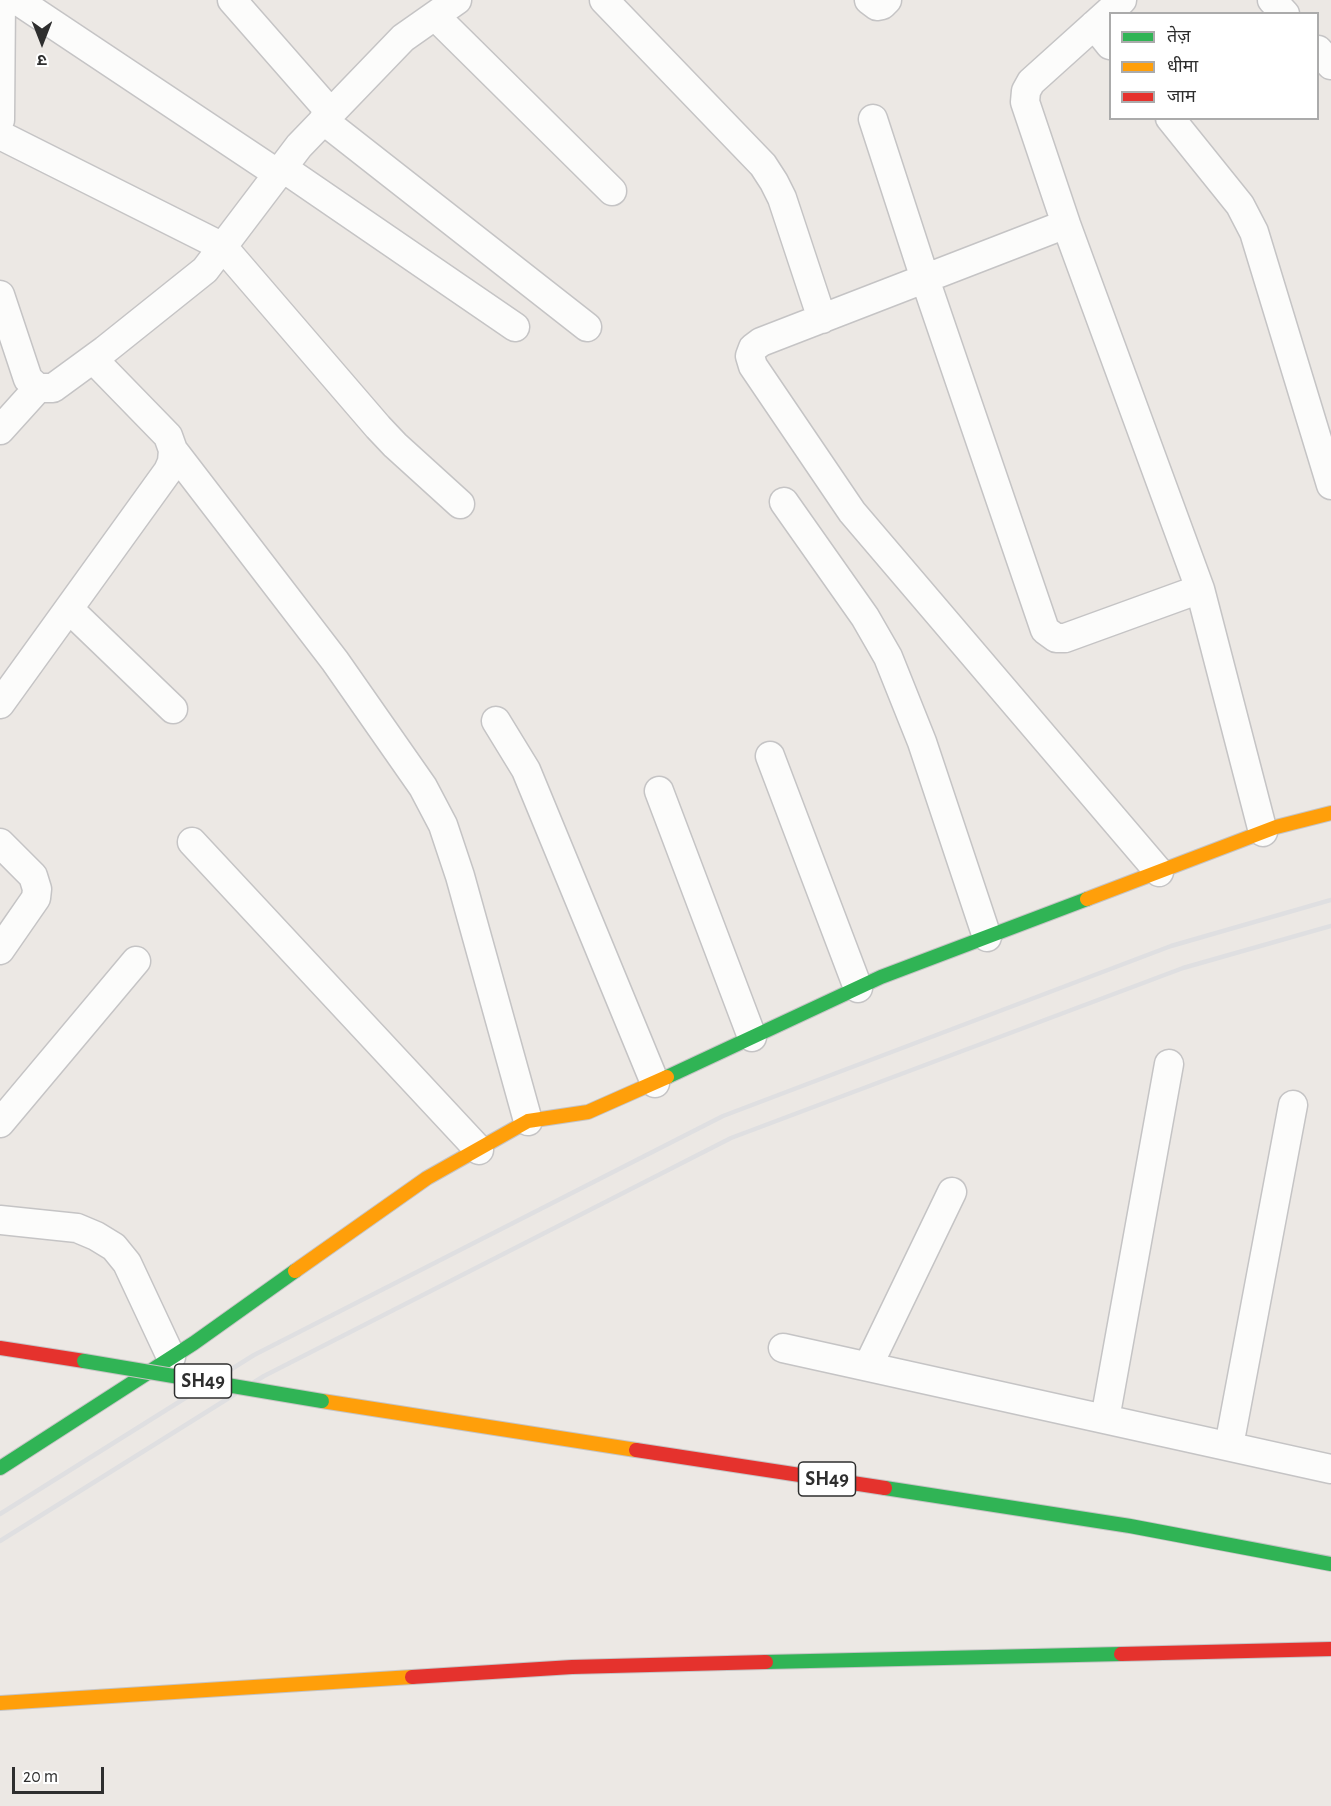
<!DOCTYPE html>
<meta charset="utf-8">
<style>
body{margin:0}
#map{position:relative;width:1331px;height:1806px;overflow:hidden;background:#ece8e4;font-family:"Alegreya Sans","Noto Sans Devanagari",sans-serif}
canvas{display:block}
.legend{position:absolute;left:1109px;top:12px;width:210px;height:108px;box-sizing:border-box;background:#fff;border:2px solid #ababab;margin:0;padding:8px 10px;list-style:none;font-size:18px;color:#2e2e2e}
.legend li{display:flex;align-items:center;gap:12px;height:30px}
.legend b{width:30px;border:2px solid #ababab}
.north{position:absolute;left:12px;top:12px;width:60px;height:60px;-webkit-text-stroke:4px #fff;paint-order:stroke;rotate:180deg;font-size:16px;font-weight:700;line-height:24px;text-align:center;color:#2e2e2e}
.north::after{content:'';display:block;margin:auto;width:21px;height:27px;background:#2e2e2e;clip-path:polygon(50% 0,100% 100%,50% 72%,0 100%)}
.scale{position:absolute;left:12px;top:1767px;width:92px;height:27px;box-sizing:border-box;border:3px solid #2e2e2e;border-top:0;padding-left:8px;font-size:18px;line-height:21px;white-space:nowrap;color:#2e2e2e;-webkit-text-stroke:4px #fff;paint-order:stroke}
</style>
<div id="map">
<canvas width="1331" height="1806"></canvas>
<ul class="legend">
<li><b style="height:8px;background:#30b455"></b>तेज़</li>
<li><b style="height:8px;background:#ff9f0a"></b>धीमा</li>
<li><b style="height:8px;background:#e5322d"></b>जाम</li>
</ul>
<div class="north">उ</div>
<div class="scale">20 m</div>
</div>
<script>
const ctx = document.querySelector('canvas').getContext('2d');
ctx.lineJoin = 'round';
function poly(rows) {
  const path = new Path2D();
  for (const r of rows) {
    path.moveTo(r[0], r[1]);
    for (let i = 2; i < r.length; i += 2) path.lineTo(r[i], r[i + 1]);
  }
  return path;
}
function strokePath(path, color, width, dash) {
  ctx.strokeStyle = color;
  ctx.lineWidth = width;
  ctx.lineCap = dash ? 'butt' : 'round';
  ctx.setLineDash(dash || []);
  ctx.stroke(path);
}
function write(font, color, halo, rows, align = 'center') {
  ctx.font = font + ' "Alegreya Sans",sans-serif';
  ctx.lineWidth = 4.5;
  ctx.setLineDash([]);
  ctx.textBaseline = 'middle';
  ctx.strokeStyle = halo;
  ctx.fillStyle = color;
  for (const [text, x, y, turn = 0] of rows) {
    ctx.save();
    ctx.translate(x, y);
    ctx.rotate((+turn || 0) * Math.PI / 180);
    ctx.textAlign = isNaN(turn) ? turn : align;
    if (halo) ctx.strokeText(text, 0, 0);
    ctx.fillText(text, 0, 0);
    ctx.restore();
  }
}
const street = poly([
 [17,0,278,174],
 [232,0,331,113],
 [604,0,763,165,774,182,782,198,822,319],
 [869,0,877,6,882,5,887,0],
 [1122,0,1031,82,1026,91,1025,102,1066,224,1200,589,1263,832],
 [1272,0,1285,14],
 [435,16,612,191],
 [1094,25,1110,45],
 [1318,50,1331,65],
 [1170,118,1240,205,1254,232,1331,485],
 [873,119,925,279,1045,630,1056,638,1065,638,1200,589],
 [0,120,1,0],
 [323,120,587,327],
 [0,135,223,247,378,427,395,445,460,504],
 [283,168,515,327],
 [1066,224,761,342,753,348,750,356,753,366,852,512,1159,872],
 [0,295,28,379,38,388,53,388,105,350,205,270,299,146,403,38,457,0],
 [0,430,38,388],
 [173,450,335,661,423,787,443,825,460,876,528,1121],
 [784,502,865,617,888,657,922,742,987,937],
 [69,609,173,709],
 [0,704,168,471,172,462,173,450,168,436,93,359],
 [496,721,526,770,655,1083],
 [770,756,858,988],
 [659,791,752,1037],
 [192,842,479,1150],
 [0,843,33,876,37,889,36,898,0,950],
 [0,1123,136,961],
 [0,1220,77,1228,96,1236,114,1247,127,1263,171,1357],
 [783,1348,1331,1469],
 [868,1366,952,1192],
 [1105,1419,1169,1064],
 [1229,1446,1293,1105]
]);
const fast = poly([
 [667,1077,881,977,1087,899],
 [0,1468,194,1343,295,1271],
 [885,1488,1130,1526,1331,1564],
 [766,1662,1121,1654]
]);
const slow = poly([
 [1087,899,1276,827,1331,813],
 [295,1271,427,1178,528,1121,588,1112,667,1077],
 [322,1401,636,1450],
 [0,1703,412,1677]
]);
const jam = poly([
 [0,1348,84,1361],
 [636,1450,885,1488],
 [1121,1654,1331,1649],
 [412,1677,572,1667,766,1662]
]);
strokePath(street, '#c5c4c5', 31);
strokePath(fast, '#c5c4c5', 16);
strokePath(slow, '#c5c4c5', 16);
strokePath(jam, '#c5c4c5', 16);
strokePath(street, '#fcfcfb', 28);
strokePath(fast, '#30b455', 14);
strokePath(slow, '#ff9f0a', 14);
strokePath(jam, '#e5322d', 14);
strokePath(poly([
 [0,1514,254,1355,723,1116,1171,946,1331,900],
 [0,1541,264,1376,731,1138,1183,968,1331,926]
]), '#dfdfe1', 4.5);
const fastBridge = poly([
 [84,1361,322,1401]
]);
strokePath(fastBridge, '#c6c5c4', 16, []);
strokePath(fastBridge, '#30b455', 14);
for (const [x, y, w] of [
 [203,1381,57],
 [827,1479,57]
]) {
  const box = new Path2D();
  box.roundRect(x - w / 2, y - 17, w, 34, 4.5);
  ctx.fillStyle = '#fff';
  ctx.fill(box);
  strokePath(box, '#2e2e2e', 1.5);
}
write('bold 20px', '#2e2e2e', null, [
 ["SH49",203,1381],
 ["SH49",827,1479]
]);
</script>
